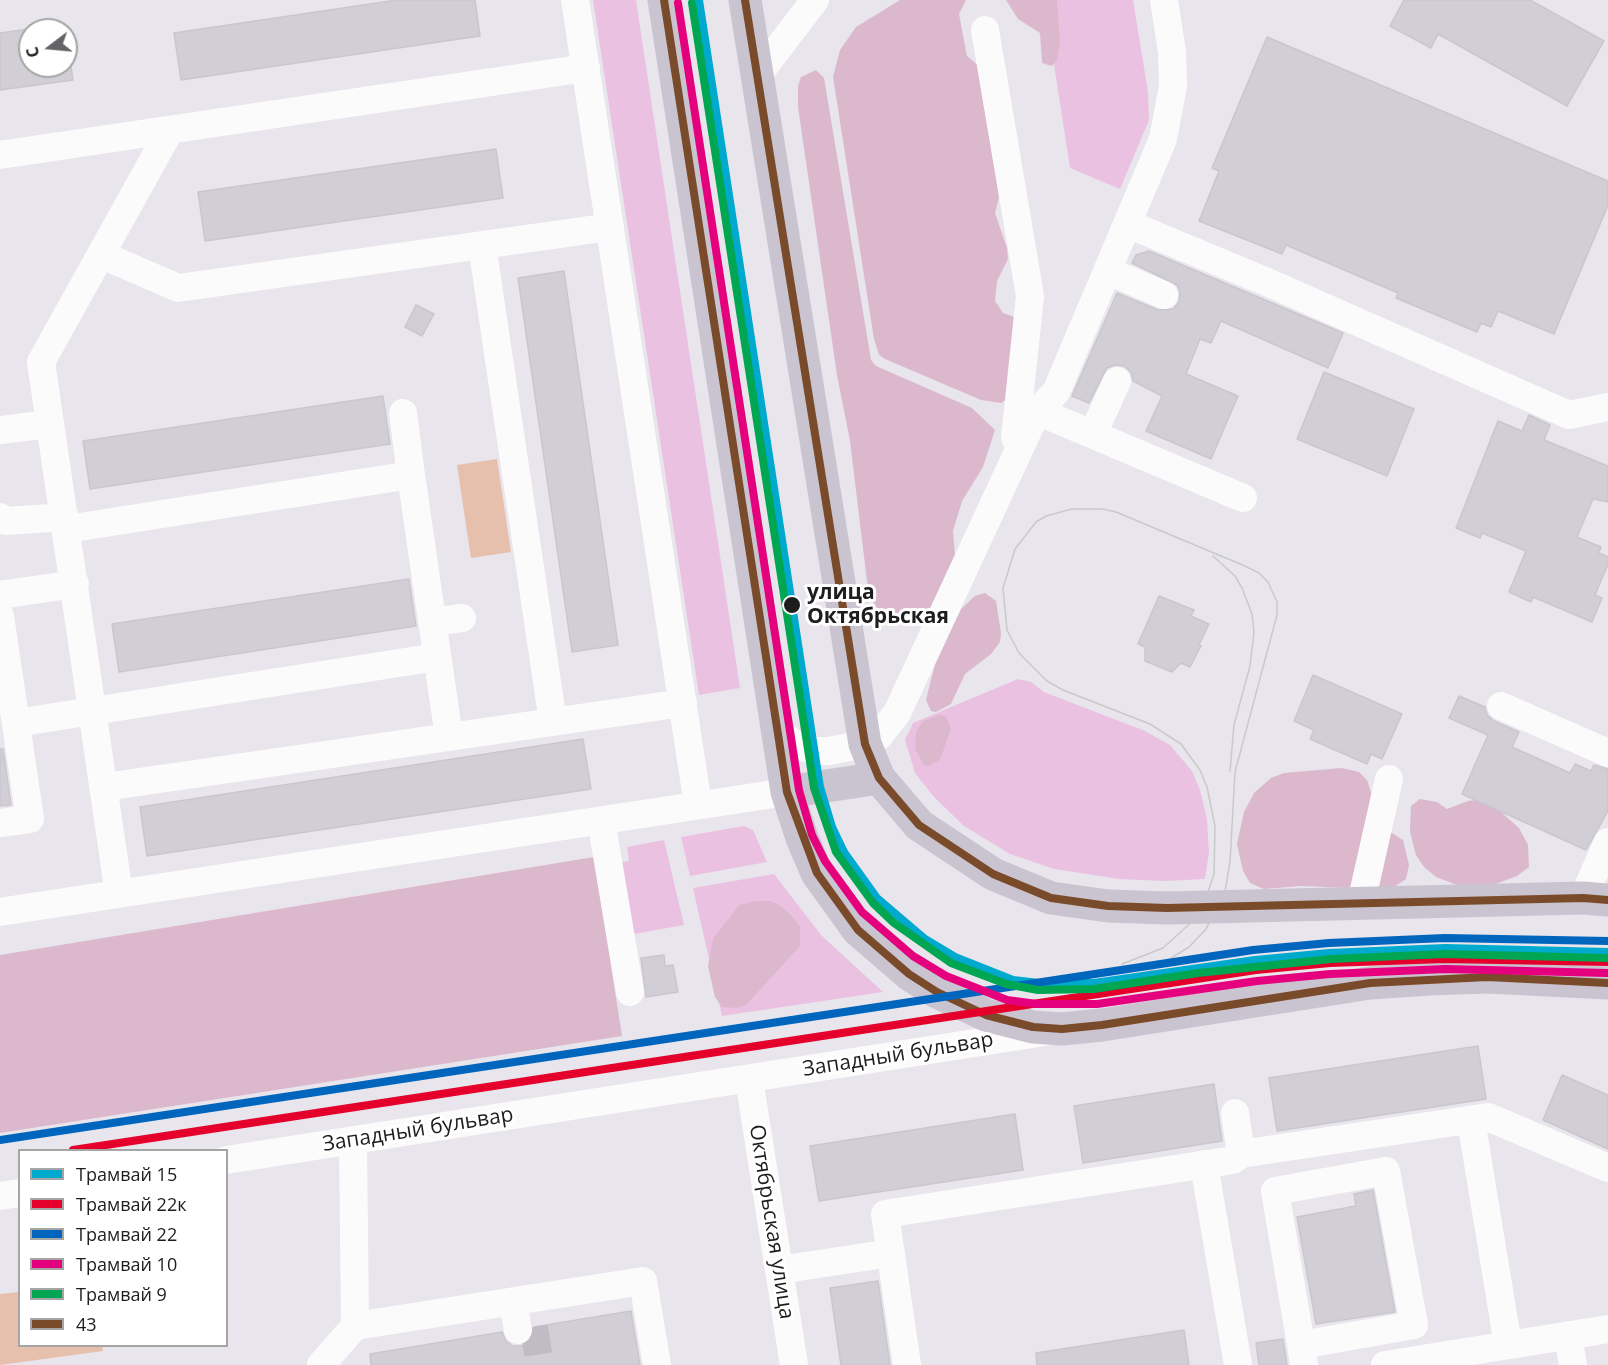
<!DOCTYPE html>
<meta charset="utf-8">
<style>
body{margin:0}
#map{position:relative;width:1608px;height:1365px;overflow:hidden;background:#e8e5ec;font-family:"Open Sans",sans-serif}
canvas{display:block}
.legend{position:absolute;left:18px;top:1149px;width:210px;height:198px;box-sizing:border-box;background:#fff;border:2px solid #a5a5a5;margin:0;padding:8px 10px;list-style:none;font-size:18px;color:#1d1d1d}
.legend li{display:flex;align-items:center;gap:12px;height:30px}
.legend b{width:30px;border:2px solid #a5a5a5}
.north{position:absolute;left:18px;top:18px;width:60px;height:60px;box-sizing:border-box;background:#fff;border:2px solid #a5a5a5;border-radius:50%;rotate:254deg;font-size:16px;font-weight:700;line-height:24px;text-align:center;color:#1d1d1d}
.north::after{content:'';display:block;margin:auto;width:21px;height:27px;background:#646365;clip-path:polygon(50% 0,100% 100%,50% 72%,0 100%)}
</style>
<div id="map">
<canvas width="1608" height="1365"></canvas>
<ul class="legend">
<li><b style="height:8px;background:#00a9ce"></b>Трамвай 15</li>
<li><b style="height:8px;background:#e4002b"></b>Трамвай 22к</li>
<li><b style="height:8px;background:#0065bd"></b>Трамвай 22</li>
<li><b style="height:8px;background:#e5007d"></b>Трамвай 10</li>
<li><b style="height:8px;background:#00a651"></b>Трамвай 9</li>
<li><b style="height:8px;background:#7a4b2a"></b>43</li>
</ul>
<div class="north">С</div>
</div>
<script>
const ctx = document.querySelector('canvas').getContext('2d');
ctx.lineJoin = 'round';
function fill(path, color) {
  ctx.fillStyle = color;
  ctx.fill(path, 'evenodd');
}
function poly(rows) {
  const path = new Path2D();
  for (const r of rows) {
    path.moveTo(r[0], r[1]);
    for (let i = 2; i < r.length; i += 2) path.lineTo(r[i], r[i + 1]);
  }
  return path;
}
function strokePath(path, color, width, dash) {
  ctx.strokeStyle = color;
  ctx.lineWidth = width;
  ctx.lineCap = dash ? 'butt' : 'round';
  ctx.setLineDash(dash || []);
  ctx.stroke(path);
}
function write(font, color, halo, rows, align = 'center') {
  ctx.font = font + ' "Open Sans",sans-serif';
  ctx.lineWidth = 6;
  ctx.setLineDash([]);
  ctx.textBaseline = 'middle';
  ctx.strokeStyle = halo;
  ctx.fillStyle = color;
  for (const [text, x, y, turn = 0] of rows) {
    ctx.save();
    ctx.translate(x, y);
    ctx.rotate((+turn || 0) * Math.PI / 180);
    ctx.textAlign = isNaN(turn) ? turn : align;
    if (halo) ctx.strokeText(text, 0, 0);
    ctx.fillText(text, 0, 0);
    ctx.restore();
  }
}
fill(poly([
 [593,0,636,0,740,688,699,695],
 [1044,0,1133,0,1148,92,1149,120,1120,189,1070,168],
 [1018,679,1031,682,1044,692,1145,731,1170,745,1192,771,1200,790,1207,819,1209,852,1205,879,1165,881,1119,879,1054,869,1010,854,964,826,934,797,915,773,905,740,913,723],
 [744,826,753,830,767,862,690,876,681,837],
 [664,840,684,925,634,934,622,862,629,861,627,847],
 [774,874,821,935,883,992,722,1016,693,888]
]), '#ebc1e2');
fill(poly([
 [900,0,966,0,959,14,967,56,980,67,999,197,995,213,1007,248,1008,259,997,281,995,301,1003,313,1020,319,1007,399,1001,403,981,400,885,359,879,355,874,339,833,77,840,50,856,27],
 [1006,0,1057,0,1060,43,1057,60,1052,66,1042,63,1040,33,1018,19],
 [816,70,824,78,871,360,876,366,972,408,995,430,983,467,962,501,953,531,955,556,934,610,908,622,895,623,884,618,871,599,867,581,850,441,837,375,798,107,798,86,801,77],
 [985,593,996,601,1001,633,1000,642,991,654,965,674,951,704,936,712,931,711,926,700,935,664,961,609,975,596],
 [939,715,946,716,951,729,940,760,929,766,924,765,915,749,916,732,923,721],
 [1342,768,1359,772,1367,780,1382,827,1403,840,1409,865,1406,879,1394,887,1373,889,1301,886,1264,889,1250,883,1243,871,1237,844,1244,812,1254,793,1271,778,1284,773],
 [1420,799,1437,802,1447,809,1468,801,1482,799,1492,804,1519,828,1528,845,1529,867,1517,876,1490,886,1457,885,1436,877,1424,867,1416,855,1410,832,1411,806],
 [594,857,622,1036,0,1133,0,955],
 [756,901,770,901,781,906,791,915,800,927,800,946,746,1005,737,1008,722,1007,715,997,708,966,713,939,739,905]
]), '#dcb8cd');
fill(poly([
 [497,459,511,552,471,558,457,465],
 [19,1292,20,1346,102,1346,103,1351,0,1365,0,1294]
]), '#e6c0ad');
const building = poly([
 [397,0,475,0,480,36,181,80,174,33,397,0],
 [1404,0,1530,0,1604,41,1567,106,1438,34,1431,48,1390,26,1404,0],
 [65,24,66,30,30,30,30,66,66,66,66,33,73,80,0,90,0,33,65,24],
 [1267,37,1608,181,1608,205,1554,334,1498,311,1491,327,1481,323,1477,332,1396,298,1398,293,1286,245,1282,254,1199,221,1219,171,1212,168,1267,37],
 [496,149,503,198,205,241,198,192,496,149],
 [1149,251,1343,333,1328,368,1221,321,1211,343,1200,339,1186,374,1238,396,1211,459,1146,431,1162,396,1133,381,1131,372,1124,366,1115,365,1107,368,1089,403,1072,396,1117,293,1158,310,1173,309,1179,302,1180,292,1177,285,1132,263,1136,255,1149,251],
 [564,271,618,645,572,652,518,278,564,271],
 [416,305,434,314,422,336,405,327,416,305],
 [1324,372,1414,409,1387,476,1297,439,1324,372],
 [383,396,390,444,90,489,83,441,383,396],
 [1529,415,1550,425,1544,440,1608,466,1608,502,1593,499,1577,537,1601,547,1599,553,1608,557,1608,564,1595,595,1602,598,1592,622,1533,597,1531,602,1509,592,1526,551,1482,533,1480,538,1456,528,1498,421,1522,431,1529,415],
 [409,579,416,626,119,672,112,624,409,579],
 [1159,596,1194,610,1191,616,1209,624,1199,645,1201,646,1190,667,1181,663,1172,672,1145,661,1145,647,1138,644,1159,596],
 [1313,675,1402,714,1382,759,1371,754,1367,764,1310,739,1314,730,1294,721,1313,675],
 [1459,696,1485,707,1487,715,1494,721,1519,732,1512,747,1570,773,1575,764,1591,771,1594,765,1608,769,1608,811,1586,850,1462,794,1488,735,1449,718,1459,696],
 [583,739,591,789,147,856,140,807,583,739],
 [0,749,3,749,11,805,0,806,0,749],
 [664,955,665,966,673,965,678,992,646,997,641,958,664,955],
 [1478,1046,1486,1099,1277,1131,1269,1078,1478,1046],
 [1562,1075,1608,1095,1608,1149,1543,1120,1562,1075],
 [1214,1084,1222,1141,1083,1163,1074,1106,1214,1084],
 [1015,1114,1023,1170,819,1201,810,1146,1015,1114],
 [1373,1190,1395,1312,1316,1324,1297,1217,1356,1206,1354,1194,1373,1190],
 [878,1281,890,1365,841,1365,830,1288,878,1281],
 [631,1311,640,1365,371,1365,370,1354,502,1332,506,1341,513,1346,521,1346,533,1336,534,1327,631,1311],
 [1184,1330,1189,1365,1037,1365,1036,1353,1184,1330],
 [1283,1339,1287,1365,1259,1365,1256,1343,1283,1339]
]);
fill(building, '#d1ced5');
strokePath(building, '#c9c6cf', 1.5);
strokePath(poly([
 [534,1327,540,1365]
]), '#bfbdc3', 28, [28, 14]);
strokePath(poly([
 [575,0,698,805],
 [985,30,1030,296,1015,438],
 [757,76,815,0],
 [0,155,586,68],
 [1128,224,1267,282,1569,415,1608,407],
 [482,245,553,722],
 [102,255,178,288,610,227],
 [1108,271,1164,295],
 [1037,411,1243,498],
 [403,413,411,475],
 [0,430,49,424],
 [1093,434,1117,381],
 [0,517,6,521,65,517],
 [67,529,411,475,449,737],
 [0,595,75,584],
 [0,616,30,819,0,823],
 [432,622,462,618],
 [1501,706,1608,753],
 [16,723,437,657],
 [778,731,793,743,814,751,829,751,865,744,879,736,897,713,1037,411,1056,392,1163,139,1173,86,1172,52,1164,0],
 [105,787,683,703],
 [601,820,630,992],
 [119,894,41,362,170,130],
 [1583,898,1608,842],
 [1361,903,1389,779],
 [0,912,787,792],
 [749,1079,794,1365],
 [1235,1113,1241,1154],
 [1471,1120,1508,1345],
 [226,1160,1045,1032],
 [1204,1164,1238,1365],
 [0,1196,20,1193],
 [779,1270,891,1253],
 [513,1302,518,1330],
 [355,1326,643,1281,657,1365],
 [1568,1335,1573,1365],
 [1301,1345,1414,1325,1386,1171,1275,1191,1301,1345,1304,1365],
 [321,1365,355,1326,353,1141],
 [907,1365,885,1214,1233,1160,1241,1154,1488,1117,1608,1168],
 [1385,1365,1608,1329]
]), '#fcfbfc', 28);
strokePath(poly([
 [664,0,787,792,802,838,817,873,858,930,909,974,937,992,986,1015,1033,1027,1062,1029,1102,1025,1370,983,1429,979,1487,977,1608,983],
 [745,0,865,744,879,778,919,825,993,874,1051,898,1108,906,1167,908,1583,898,1608,900],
 [787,792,879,778]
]), '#c9c4d0', 33);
strokePath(poly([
 [1213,556,1235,576,1242,588,1252,614,1254,632,1250,666,1234,725,1230,771],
 [1122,964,1163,948,1196,918,1203,907,1214,874,1215,826,1207,787,1200,770,1181,744,1150,724,1063,690,1047,681,1019,653,1007,630,1003,588,1015,549,1036,522,1046,516,1072,509,1103,509,1116,512,1245,566,1259,573,1268,582,1277,602,1277,615,1235,772,1230,862,1225,892,1206,929,1189,947,1150,971,1124,978]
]), '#c9c9ca', 1.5);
strokePath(poly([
 [664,0,787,792,817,873,858,930,909,974,937,992,986,1015,1033,1027,1062,1029,1102,1025,1370,983,1487,977,1608,983],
 [745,0,865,744,879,778,919,825,993,874,1051,898,1108,906,1167,908,1583,898,1608,900]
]), '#7a4b2a', 8);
strokePath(poly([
 [699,0,820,787,832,827,844,852,877,898,925,939,955,957,1013,980,1039,983,1094,983,1255,960,1329,953,1445,948,1608,952]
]), '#00a9ce', 8);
strokePath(poly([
 [73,1150,1256,970,1330,963,1445,959,1608,962]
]), '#e4002b', 8);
strokePath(poly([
 [0,1140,1253,950,1329,943,1445,938,1608,941]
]), '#0065bd', 8);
strokePath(poly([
 [678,3,799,790,812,835,825,861,862,912,913,956,946,976,1007,1000,1037,1004,1097,1004,1257,981,1330,974,1445,969,1607,973]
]), '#e5007d', 8);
strokePath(poly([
 [692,3,814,788,836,852,873,903,894,923,951,963,1006,984,1038,990,1094,989,1198,973,1331,959,1445,954,1607,958]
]), '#00a651', 8);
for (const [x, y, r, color] of [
 [792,605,9,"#1d1d1d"]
]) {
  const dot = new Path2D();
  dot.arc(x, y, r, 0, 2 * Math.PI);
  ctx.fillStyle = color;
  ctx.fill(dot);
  strokePath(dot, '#fff', 2);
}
write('bold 21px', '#1d1d1d', '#fff', [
 ["улица",807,593],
 ["Октябрьская",807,617]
], 'left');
write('21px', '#1d1d1d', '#fff', [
 ["Западный бульвар",898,1055,-9],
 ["Западный бульвар",418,1130,-9],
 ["Октябрьская улица",771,1222,81]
]);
</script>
